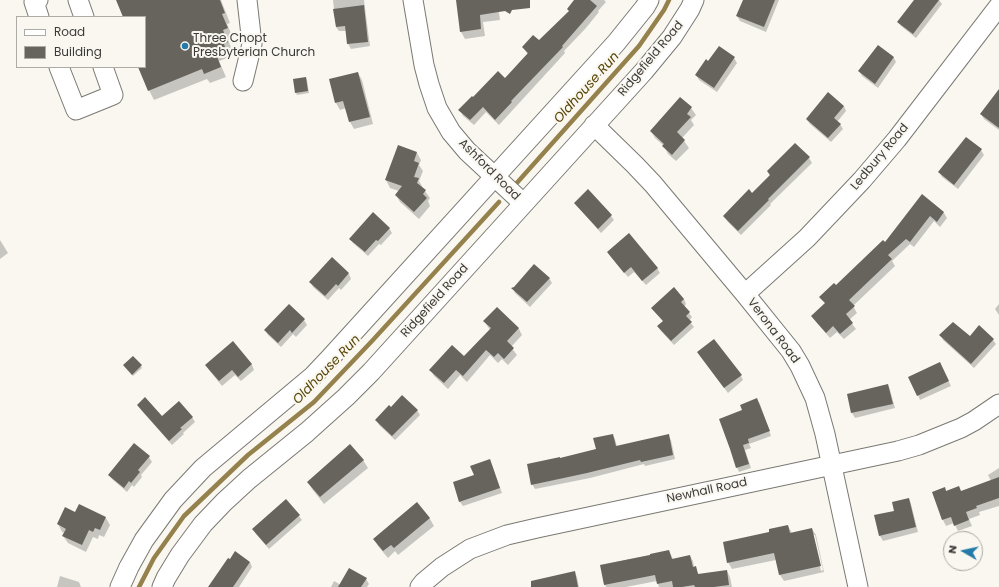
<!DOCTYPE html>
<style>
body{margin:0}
#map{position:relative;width:999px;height:587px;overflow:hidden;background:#f9f7f0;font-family:Poppins,sans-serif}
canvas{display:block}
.legend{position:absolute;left:16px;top:16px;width:130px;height:52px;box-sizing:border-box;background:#f9f7f0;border:1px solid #adaba6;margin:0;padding:5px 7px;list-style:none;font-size:12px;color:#3b3a38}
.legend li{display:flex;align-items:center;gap:8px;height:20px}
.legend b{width:20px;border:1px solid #adaba6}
.north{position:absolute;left:943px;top:531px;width:40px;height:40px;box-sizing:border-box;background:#f9f7f0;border:1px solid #adaba6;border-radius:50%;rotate:279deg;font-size:11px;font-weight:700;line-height:16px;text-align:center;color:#3b3a38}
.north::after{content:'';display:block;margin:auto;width:14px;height:18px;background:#267aaa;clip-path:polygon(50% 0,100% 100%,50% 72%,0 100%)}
</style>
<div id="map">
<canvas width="999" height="587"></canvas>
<ul class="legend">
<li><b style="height:5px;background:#fff"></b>Road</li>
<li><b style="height:11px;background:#67645e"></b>Building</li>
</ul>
<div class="north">N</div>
</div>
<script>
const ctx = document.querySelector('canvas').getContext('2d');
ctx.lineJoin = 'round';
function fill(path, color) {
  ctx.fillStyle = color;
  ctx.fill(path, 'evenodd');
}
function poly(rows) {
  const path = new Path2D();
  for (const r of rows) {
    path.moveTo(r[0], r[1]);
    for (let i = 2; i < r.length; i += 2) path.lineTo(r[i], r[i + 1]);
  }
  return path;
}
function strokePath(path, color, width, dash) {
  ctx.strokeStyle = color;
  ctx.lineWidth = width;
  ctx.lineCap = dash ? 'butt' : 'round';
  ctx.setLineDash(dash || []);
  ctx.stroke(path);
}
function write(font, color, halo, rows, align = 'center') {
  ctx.font = font + ' Poppins,sans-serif';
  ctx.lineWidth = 4;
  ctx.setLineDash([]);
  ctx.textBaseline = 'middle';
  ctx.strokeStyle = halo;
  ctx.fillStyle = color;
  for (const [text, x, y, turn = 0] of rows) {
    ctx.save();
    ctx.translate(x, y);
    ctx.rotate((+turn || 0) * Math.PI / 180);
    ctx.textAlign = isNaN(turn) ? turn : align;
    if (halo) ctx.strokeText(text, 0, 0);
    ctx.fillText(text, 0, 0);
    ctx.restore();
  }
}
fill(poly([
 [117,0,221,0,230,23,227,24,233,38,228,40,233,52,229,54,230,57,219,61,226,77,210,83,207,79,154,100,149,90,139,67,145,67,145,17,124,17],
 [333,0,364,0,370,46,351,49,348,44,346,31,339,31,336,27],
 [457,0,495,0,498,5,500,20,483,22,485,36,465,39,461,32],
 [575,0,604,0,606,2,598,11,599,12,585,29,564,51,565,53,499,125,486,112,474,125,463,116,460,110,473,99,505,80,528,55,523,47,539,42,570,12],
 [744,0,779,0,766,32,740,21,737,16],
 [915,0,939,0,942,4,916,38,901,26,898,22],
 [878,46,894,58,896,62,878,88,862,76,859,71],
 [734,58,737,63,717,92,699,80,696,75],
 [358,73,362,80,373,124,354,129,350,122,346,108,340,110,336,103],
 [306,78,307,80,309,93,297,95,296,93,294,79],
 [999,91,999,130,984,119,981,114],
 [844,106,846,111,837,122,840,124,843,129,831,142,810,124,807,120],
 [691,108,696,115,691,120,694,125,682,138,689,148,676,161,668,154,664,146,655,138,651,131],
 [398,147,417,153,421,160,419,165,423,171,419,181,422,186,422,188,425,191,430,198,428,201,430,206,419,219,400,202,396,195,399,191,390,188,386,180],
 [981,150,984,155,958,189,942,177,939,172],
 [809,158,812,163,770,204,771,205,741,235,727,221,724,216,752,194,770,176,768,172],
 [922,196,944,213,947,218,940,227,934,221,914,247,910,244,892,261,895,266,853,306,857,313,849,320,856,329,844,339,837,332,830,338,816,322,812,316,826,304,821,297,836,287,885,244],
 [575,203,611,216,614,220,601,233,578,207],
 [389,228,392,233,381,245,379,244,368,256,353,243,350,239],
 [0,240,8,253,0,259],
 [608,252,657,268,660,273,646,285,634,272,628,277,611,257],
 [332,259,349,274,351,279,341,290,339,288,328,300,313,287,311,283],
 [549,278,552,283,530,307,515,293,513,288],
 [674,289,684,299,686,304,684,307,689,313,692,317,689,321,694,327,674,345,661,331,658,327,664,322,656,313,653,308],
 [999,304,999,315,995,309],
 [289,305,304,320,307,325,296,337,293,334,281,347,268,335,265,330],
 [497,308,519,329,522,335,511,347,517,355,508,365,502,359,498,363,490,355,467,382,460,375,448,389,434,376,431,370,464,357,490,330,484,321],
 [941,335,993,340,996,344,974,368,943,340],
 [233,343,252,365,254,370,241,381,235,375,222,386,209,370,206,365],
 [698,353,741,376,743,380,728,393],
 [124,365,141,366,142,368,133,376],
 [942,368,951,386,920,400,918,395],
 [888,385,890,390,895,408,855,418,852,413,848,394],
 [757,400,760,404,771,436,749,444,751,448,745,450,751,468,739,472,737,467,743,411],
 [138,405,162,417,192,417,195,422,183,433,184,434,172,445,141,410],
 [417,410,420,415,395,440,379,425,377,420],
 [612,435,615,439,617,447,668,436,671,440,675,459,645,466,644,464,590,478,535,489,532,484,597,450],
 [149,457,152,462,141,475,142,477,134,487,132,485,127,492,112,479,109,475],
 [363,460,368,468,324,504,312,489,308,482],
 [490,460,492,465,502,493,463,506,460,502,454,483,475,476],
 [999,468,999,506,979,512,980,515,969,519,972,526,958,531,954,523,946,526,943,520,933,493,945,489,947,492,961,492,991,481,988,475],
 [909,499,911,504,918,532,883,541,880,536,876,516,895,512],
 [417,503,430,519,434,526,398,555,395,551,388,558,378,546,374,539],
 [80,505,106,518,110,525,104,537,99,535,98,539,93,537,86,552,68,543,63,536,65,533,62,532,58,524,76,514],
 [299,516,302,520,269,549,256,534,253,529],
 [788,526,792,533,812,529,816,535,824,572,784,581,780,575,776,560,732,569,728,562,771,533],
 [813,535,815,535,823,570,821,571],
 [669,551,673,559,690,556,693,561,694,567,695,567,699,575,727,571,730,577,732,587,659,587,657,581,626,587,606,587,605,585,601,565],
 [250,562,252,567,239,587,210,587],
 [575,573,577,577,579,587,544,587],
 [60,576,79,582,81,587,57,587],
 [366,579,369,584,367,587,331,587,334,581,341,585]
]), '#0003');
strokePath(poly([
 [515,185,639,46,664,10,669,0],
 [139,587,154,558,184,516,248,455,314,402,372,341,499,202]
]), '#95814c', 4.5);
fill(poly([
 [116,0,220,0,225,13,222,14,228,28,223,30,228,42,224,44,225,47,215,51,221,67,204,74,202,69,148,91,138,67,145,67,145,17,123,17],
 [456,0,530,0,530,8,512,10,510,14,505,11,480,15,481,29,460,32],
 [574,0,590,0,597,6,562,46,563,47,511,101,512,102,495,120,483,107,470,120,458,110,472,96,473,97,498,71,505,78,528,53,522,47,533,35,539,40,569,11,567,9],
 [743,0,775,0,764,27,736,16],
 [914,0,939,0,913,34,897,22],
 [364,5,368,42,347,44,345,26,336,27,333,9],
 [878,45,894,57,875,84,858,71],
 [719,46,735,57,714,88,695,75,706,59,708,61],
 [358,72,370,117,349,122,343,101,335,103,329,79],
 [306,77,308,91,295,93,293,79],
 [999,89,999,128,980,114],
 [828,92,844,106,834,118,841,124,828,138,806,119],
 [680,97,692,107,687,114,691,117,677,132,685,140,672,155,662,146,664,144,650,131],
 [966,137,982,149,954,185,938,172],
 [795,143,810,157,768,199,769,200,738,231,723,216,749,189,752,193,770,175,767,171],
 [398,145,417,152,414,161,419,163,414,177,419,178,417,183,426,190,423,194,427,198,414,212,395,195,402,186,385,180],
 [588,189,612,215,598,229,574,203],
 [922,194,944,212,937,222,930,216,910,242,906,239,888,255,892,259,849,300,855,306,846,314,853,323,840,334,833,326,826,333,811,316,825,303,819,297,834,283,836,285,883,240,885,242],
 [373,212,390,228,378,241,376,240,365,252,349,239],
 [629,233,658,268,642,281,631,267,624,273,607,252],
 [332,257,349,273,338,286,336,284,325,296,309,282],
 [534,264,550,278,527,302,511,288,514,287],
 [674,287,684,299,681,302,690,312,686,316,692,322,671,341,657,326,663,321,651,308],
 [289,304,305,319,292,333,290,330,278,343,264,330],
 [497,307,519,328,507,341,514,348,504,359,498,353,494,357,486,350,463,376,456,370,444,383,429,370,452,345,464,356,491,328,483,321],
 [953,322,970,336,979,325,994,339,971,364,939,335],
 [714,339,742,375,724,388,697,352],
 [233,341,252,364,238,377,232,370,219,381,205,365],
 [133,356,142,365,132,375,123,365],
 [940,362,949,381,917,396,908,377],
 [888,384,893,404,851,413,847,394],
 [402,395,418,410,392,436,375,420,389,405,391,407],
 [145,397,162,416,179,401,193,417,180,428,182,429,169,441,137,405],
 [757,398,770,431,748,439,749,443,743,445,749,464,736,468,730,449,719,419,742,410,740,405],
 [613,434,616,446,669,434,673,455,641,462,640,460,587,473,531,485,527,464,560,457,560,458,596,449,593,438],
 [134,443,150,456,138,470,140,472,131,483,129,481,124,488,108,475],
 [350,444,364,460,320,497,307,482],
 [490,459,500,488,459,502,453,482,474,475,470,466],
 [999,477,999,498,976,506,977,508,966,512,969,520,954,526,951,517,942,520,932,492,945,487,946,491,959,486,961,491],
 [909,498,916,527,879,536,874,515,894,511,892,502],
 [286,499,300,515,266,545,252,529],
 [417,502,430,518,394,548,391,545,383,551,373,539],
 [79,504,106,517,100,530,95,528,93,532,89,530,82,545,62,536,66,529,57,524,65,507,75,512],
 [788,525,790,533,812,528,821,566,779,575,774,553,727,563,723,542,769,532,769,529],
 [669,550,672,559,690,555,693,567,696,566,698,574,727,570,729,585,714,587,695,587,694,585,682,587,673,587,672,581,657,584,655,575,604,585,600,565,650,555,650,554],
 [235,551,250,562,233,587,208,587,228,558,230,559],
 [349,568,367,578,361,587,338,587],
 [575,571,578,587,531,587,531,581]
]), '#67645e');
const minor = poly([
 [38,0,34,2,39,17],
 [78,0,84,17],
 [413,0,424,65,429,84,437,108,451,132,467,151,523,203],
 [59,67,76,110,113,95,103,67],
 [243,81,252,44,247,0],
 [594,125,635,165,653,184,745,294,791,351,800,366,815,398,825,434,858,587],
 [745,294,807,238,862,180,897,139,999,6],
 [120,587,129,567,144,540,173,500,203,468,313,376,330,358,616,43,645,7,649,0],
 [162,587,166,578,180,555,203,524,224,502,249,479,307,432,346,397,371,372,644,71,672,37,690,9,694,0],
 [420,587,424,582,442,567,470,549,507,535,537,528,898,451,919,445,961,428,974,421,999,404]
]);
strokePath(minor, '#7b7973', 21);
strokePath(minor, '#fff', 19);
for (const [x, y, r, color] of [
 [185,46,4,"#267aaa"]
]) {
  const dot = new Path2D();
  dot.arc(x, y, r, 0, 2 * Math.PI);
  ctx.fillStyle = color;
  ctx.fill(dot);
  strokePath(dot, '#f9f7f0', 1.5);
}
write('12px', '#3b3a38', '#f9f7f0', [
 ["Three Chopt",193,39],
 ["Presbyterian Church",193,53]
], 'left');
write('12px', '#3b3a38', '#f9f7f0', [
 ["Ridgefield Road",651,59,-50],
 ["Ledbury Road",880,157,-50],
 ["Ashford Road",489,170,45],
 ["Ridgefield Road",435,301,-48],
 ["Verona Road",773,331,53],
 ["Newhall Road",707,491,-12]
]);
write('italic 13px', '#574405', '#f9f7f0', [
 ["Oldhouse Run",587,88,-48],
 ["Oldhouse Run",327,370,-46]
]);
</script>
